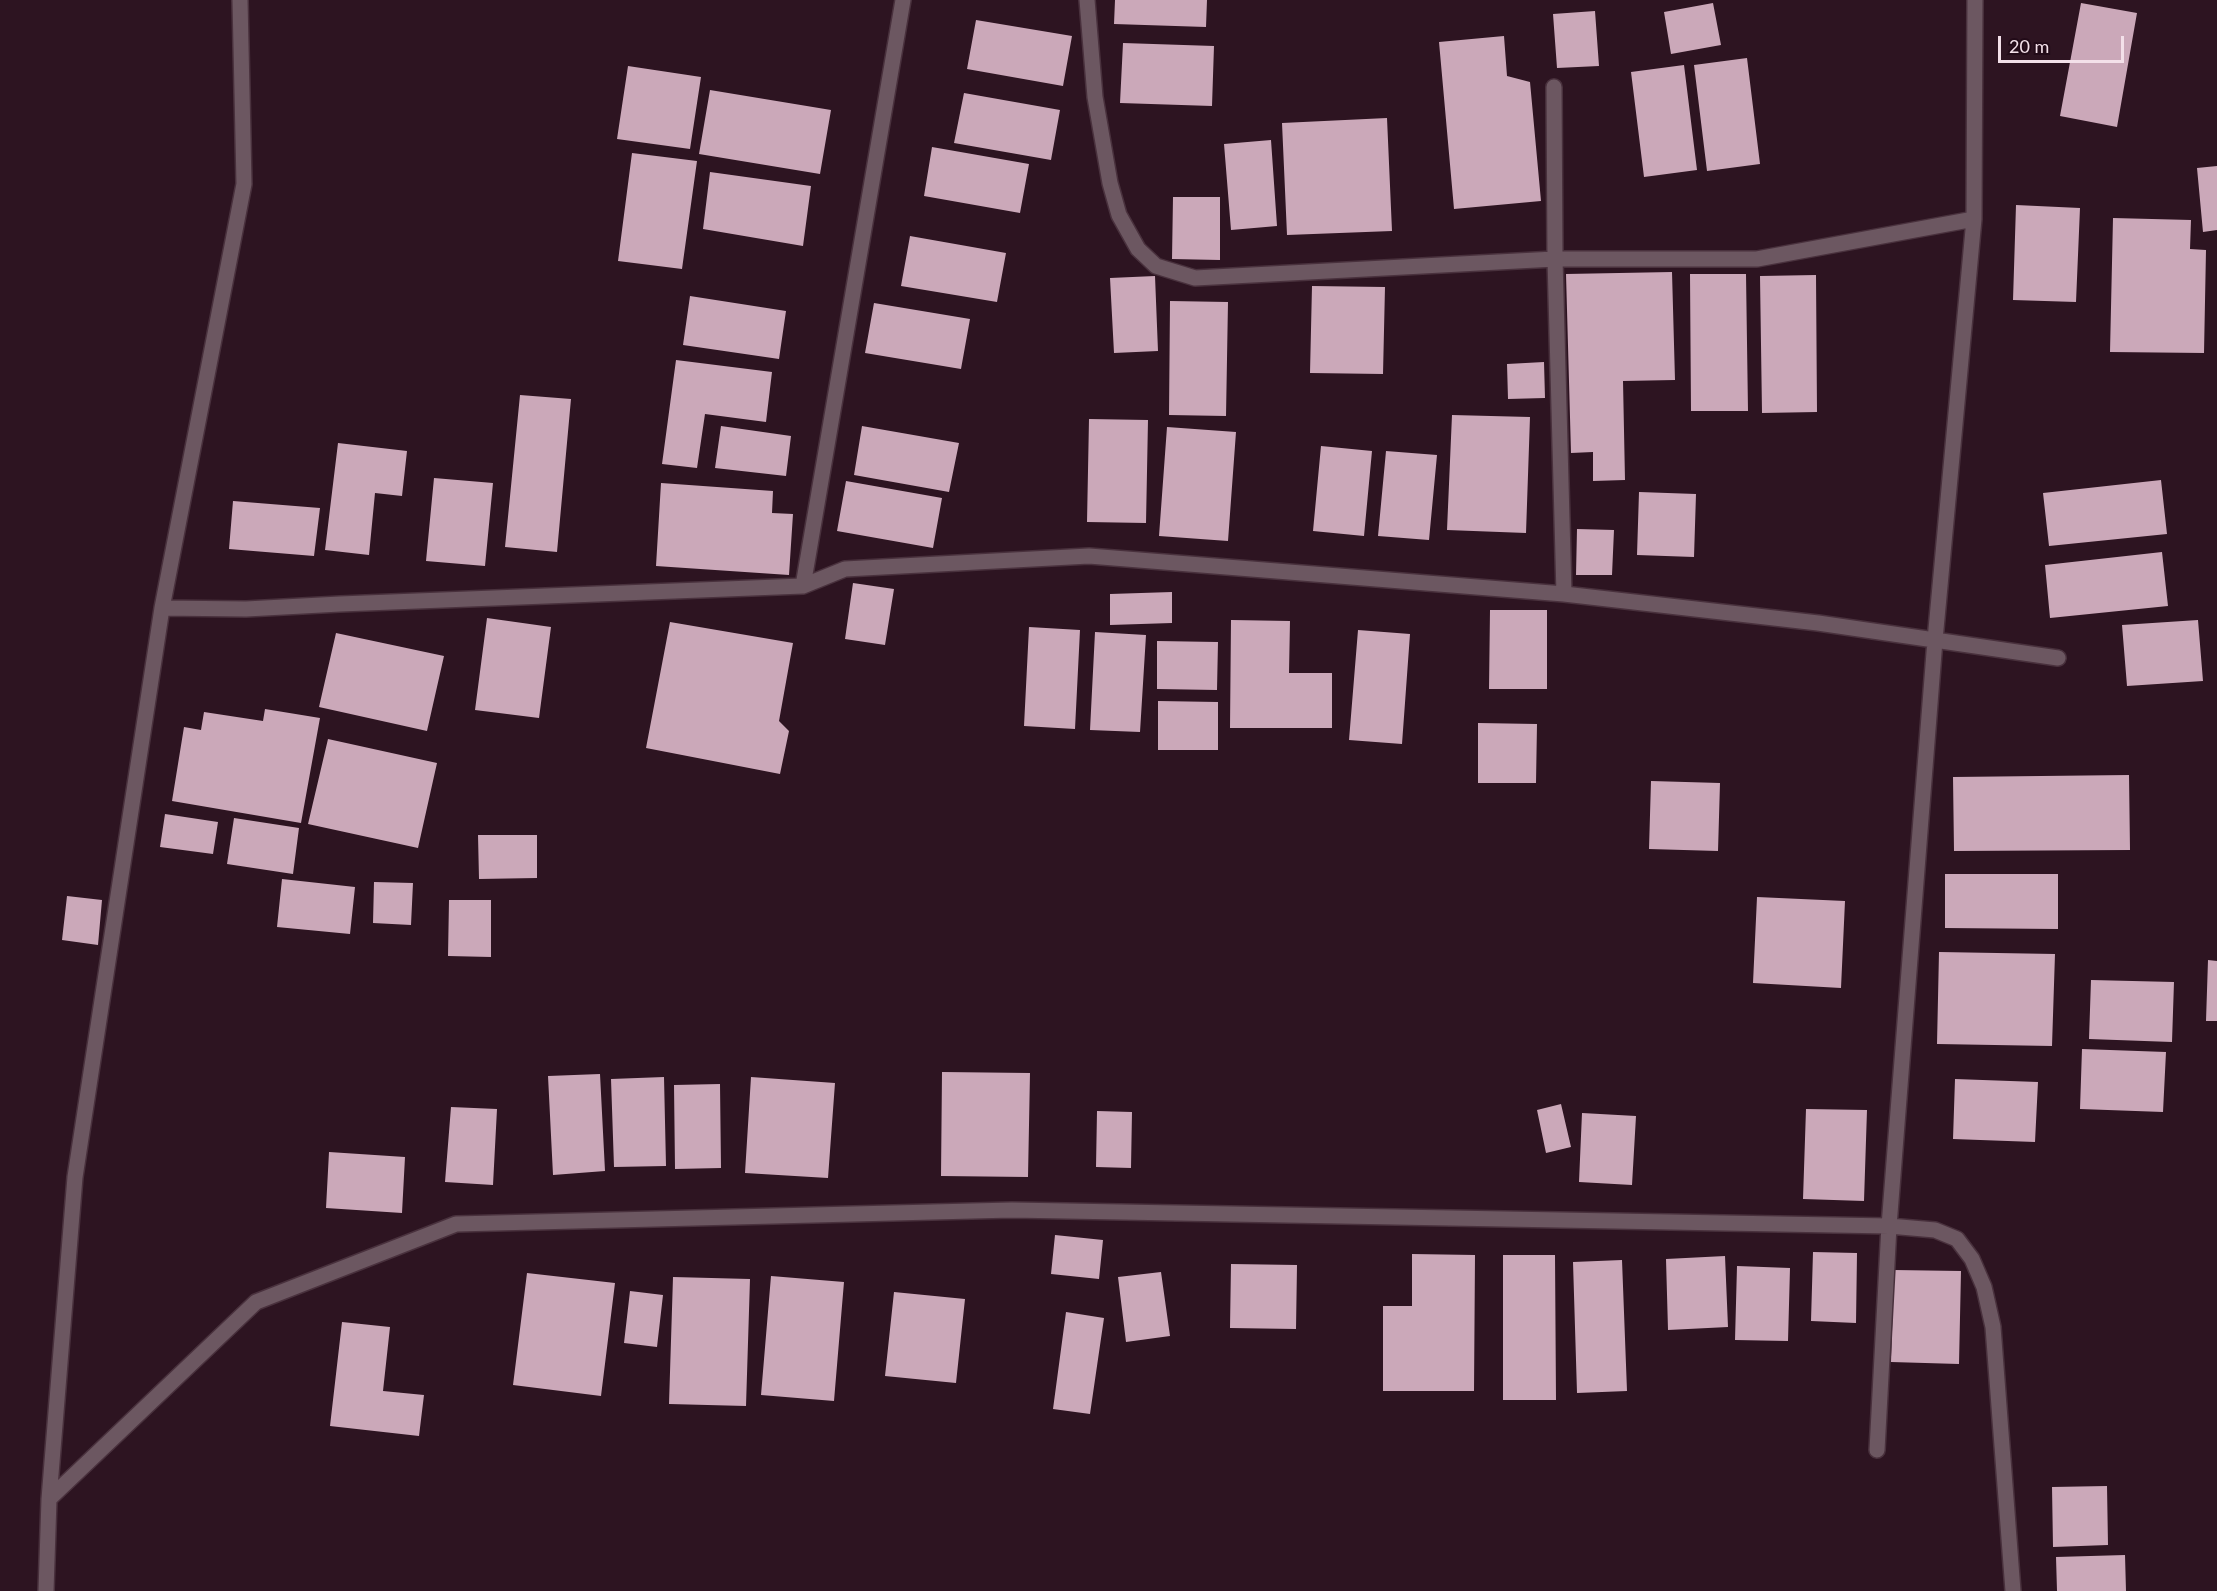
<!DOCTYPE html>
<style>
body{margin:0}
#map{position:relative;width:2217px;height:1591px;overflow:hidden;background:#2d1421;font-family:Lato,sans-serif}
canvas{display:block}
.scale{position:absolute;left:1998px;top:36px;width:126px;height:27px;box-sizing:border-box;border:3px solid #f3e0e9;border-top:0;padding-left:8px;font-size:18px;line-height:21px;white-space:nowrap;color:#f3e0e9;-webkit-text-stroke:4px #220b18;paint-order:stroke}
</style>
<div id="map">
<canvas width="2217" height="1591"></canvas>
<div class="scale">20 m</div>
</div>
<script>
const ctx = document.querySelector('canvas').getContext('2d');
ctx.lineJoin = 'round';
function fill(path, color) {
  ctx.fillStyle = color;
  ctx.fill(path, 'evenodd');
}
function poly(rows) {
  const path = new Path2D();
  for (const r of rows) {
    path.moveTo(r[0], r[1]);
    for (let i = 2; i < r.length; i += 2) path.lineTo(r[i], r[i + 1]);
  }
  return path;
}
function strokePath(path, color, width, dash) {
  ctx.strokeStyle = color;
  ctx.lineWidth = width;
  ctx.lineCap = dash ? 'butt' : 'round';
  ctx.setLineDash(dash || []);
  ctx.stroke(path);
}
fill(poly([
 [1115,0,1207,0,1206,27,1114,24],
 [1713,3,1721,45,1671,54,1664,12],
 [2081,3,2137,13,2117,127,2060,116],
 [1595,11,1599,66,1557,68,1553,14],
 [976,20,1072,36,1063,86,967,69],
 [1504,36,1507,76,1530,82,1541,201,1454,209,1439,42],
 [1123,43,1214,46,1212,106,1120,103],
 [1747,58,1760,164,1707,171,1694,65],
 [1684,65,1697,170,1644,177,1631,72],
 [628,66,701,77,690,149,617,139],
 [710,90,831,110,820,174,699,154],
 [964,93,1060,110,1051,160,954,143],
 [1387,118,1392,231,1287,235,1282,123],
 [1271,140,1277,226,1231,230,1224,144],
 [932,147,1029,164,1020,213,924,196],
 [632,153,697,161,682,269,618,261],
 [2217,166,2217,230,2203,232,2197,168],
 [710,172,811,186,803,246,703,229],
 [1173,197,1220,197,1220,260,1172,259],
 [2016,205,2080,208,2076,302,2013,300],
 [2113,218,2191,220,2190,249,2206,250,2204,353,2110,352],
 [910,236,1006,253,997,302,901,286],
 [1672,272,1675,380,1623,381,1625,480,1593,481,1593,452,1571,453,1566,274],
 [1690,274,1746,274,1748,411,1691,411],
 [1816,275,1817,412,1762,413,1760,276],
 [1155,276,1158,351,1114,353,1110,278],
 [1312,286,1385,287,1383,374,1310,373],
 [690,296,786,311,779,359,683,345],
 [1170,301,1228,302,1226,416,1169,415],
 [874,303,970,319,961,369,865,353],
 [676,360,772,372,766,422,705,414,697,468,662,464],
 [1544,362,1545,398,1508,399,1507,364],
 [520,395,571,399,557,552,505,547],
 [1452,415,1530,417,1526,533,1447,530],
 [1089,419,1148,420,1146,523,1087,522],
 [721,426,791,436,786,476,715,468],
 [862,426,959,443,949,492,854,475],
 [1167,427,1236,432,1228,541,1159,536],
 [338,443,407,451,402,496,375,493,369,555,325,550],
 [1321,446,1372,451,1364,536,1313,531],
 [1386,451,1437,455,1429,540,1378,536],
 [434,478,493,483,485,566,426,561],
 [2161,480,2167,534,2049,546,2043,493],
 [846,481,942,498,933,548,837,531],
 [661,483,773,491,772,513,793,514,789,575,656,566],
 [1639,492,1696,494,1694,557,1637,555],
 [233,501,320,508,314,556,229,549],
 [1577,529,1614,530,1612,575,1576,575],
 [2162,552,2168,606,2050,618,2045,565],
 [853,583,894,589,885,645,845,639],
 [1172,592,1172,623,1110,625,1110,594],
 [1490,610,1547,610,1547,689,1489,689],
 [487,618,551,627,539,718,475,710],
 [1231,620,1290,621,1289,673,1332,673,1332,728,1230,728],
 [2198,620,2203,681,2127,686,2122,625],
 [670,622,793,643,779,721,789,731,780,774,646,748],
 [1029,627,1080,630,1075,729,1024,726],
 [1358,630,1410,634,1402,744,1349,740],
 [1095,632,1146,635,1140,732,1090,730],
 [336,633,444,656,427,731,319,707],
 [1157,641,1218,642,1217,690,1157,689],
 [1158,701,1218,702,1218,750,1158,750],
 [265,709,320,718,301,823,172,801,184,727,201,730,204,712,263,721],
 [1478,723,1537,724,1536,783,1478,783],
 [328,739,437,763,418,848,308,824],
 [2129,775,2130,850,1954,851,1953,777],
 [1651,781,1720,783,1718,851,1649,849],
 [165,814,218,822,213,854,160,847],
 [234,818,299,828,293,874,227,864],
 [478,835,537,835,537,878,479,879],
 [1945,874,2058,874,2058,929,1945,928],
 [282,879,355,887,350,934,277,927],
 [374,882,413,883,411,925,373,923],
 [67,896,102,900,98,945,62,940],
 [1757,897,1845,901,1841,988,1753,983],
 [449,900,491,900,491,957,448,956],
 [1939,952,2055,954,2052,1046,1937,1044],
 [2208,960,2217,961,2217,1021,2206,1021],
 [2091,980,2174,982,2172,1042,2089,1039],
 [2082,1049,2166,1052,2163,1112,2080,1109],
 [942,1072,1030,1073,1028,1177,941,1176],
 [600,1074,605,1171,553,1175,548,1076],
 [664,1077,666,1166,614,1167,611,1079],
 [751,1077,835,1083,828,1178,745,1173],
 [1955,1079,2038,1082,2035,1142,1953,1139],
 [720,1084,721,1168,675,1169,674,1085],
 [1561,1104,1571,1147,1546,1153,1537,1110],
 [451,1107,497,1109,493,1185,445,1182],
 [1806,1109,1867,1110,1864,1201,1803,1199],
 [1097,1111,1132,1112,1131,1168,1096,1167],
 [1582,1113,1636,1116,1632,1185,1579,1182],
 [329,1152,405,1157,402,1213,326,1208],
 [1055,1235,1103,1240,1099,1279,1051,1274],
 [1813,1252,1857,1253,1856,1323,1811,1321],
 [1412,1254,1475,1255,1474,1391,1383,1391,1383,1306,1412,1306],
 [1503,1255,1555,1255,1556,1400,1503,1400],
 [1725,1256,1728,1327,1668,1330,1666,1259],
 [1622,1260,1627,1391,1577,1393,1573,1262],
 [1231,1264,1297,1265,1296,1329,1230,1328],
 [1737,1266,1790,1268,1788,1341,1735,1340],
 [1894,1270,1961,1271,1959,1364,1891,1362],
 [1161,1272,1170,1336,1126,1342,1118,1277],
 [527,1273,615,1283,601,1396,513,1385],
 [771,1276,844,1282,834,1401,761,1395],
 [673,1277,750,1279,746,1406,669,1404],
 [630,1291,663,1295,657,1347,624,1343],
 [894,1292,965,1299,956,1383,885,1376],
 [1066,1312,1104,1318,1090,1414,1053,1409],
 [342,1322,390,1327,383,1391,424,1395,419,1436,330,1426],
 [2107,1486,2108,1545,2053,1547,2052,1487],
 [2125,1555,2126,1591,2057,1591,2056,1557]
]), '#cba8b9');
const minor = poly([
 [1087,0,1095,97,1110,183,1119,215,1138,249,1156,266,1195,278,1555,259,1757,259,1974,219],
 [1554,87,1555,259,1564,594],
 [803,586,903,0],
 [162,608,246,609,340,604,803,586,845,569,1089,556,1564,594,1818,623,2058,658],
 [1877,1450,1889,1226,1935,640,1974,219,1975,0],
 [49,1499,256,1302,456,1224,1012,1210,1889,1226,1935,1230,1957,1239,1972,1259,1984,1287,1993,1327,2013,1591],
 [46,1591,49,1499,75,1177,162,608,244,184,240,0]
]);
strokePath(minor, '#49313d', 18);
strokePath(minor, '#6c5761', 15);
</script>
